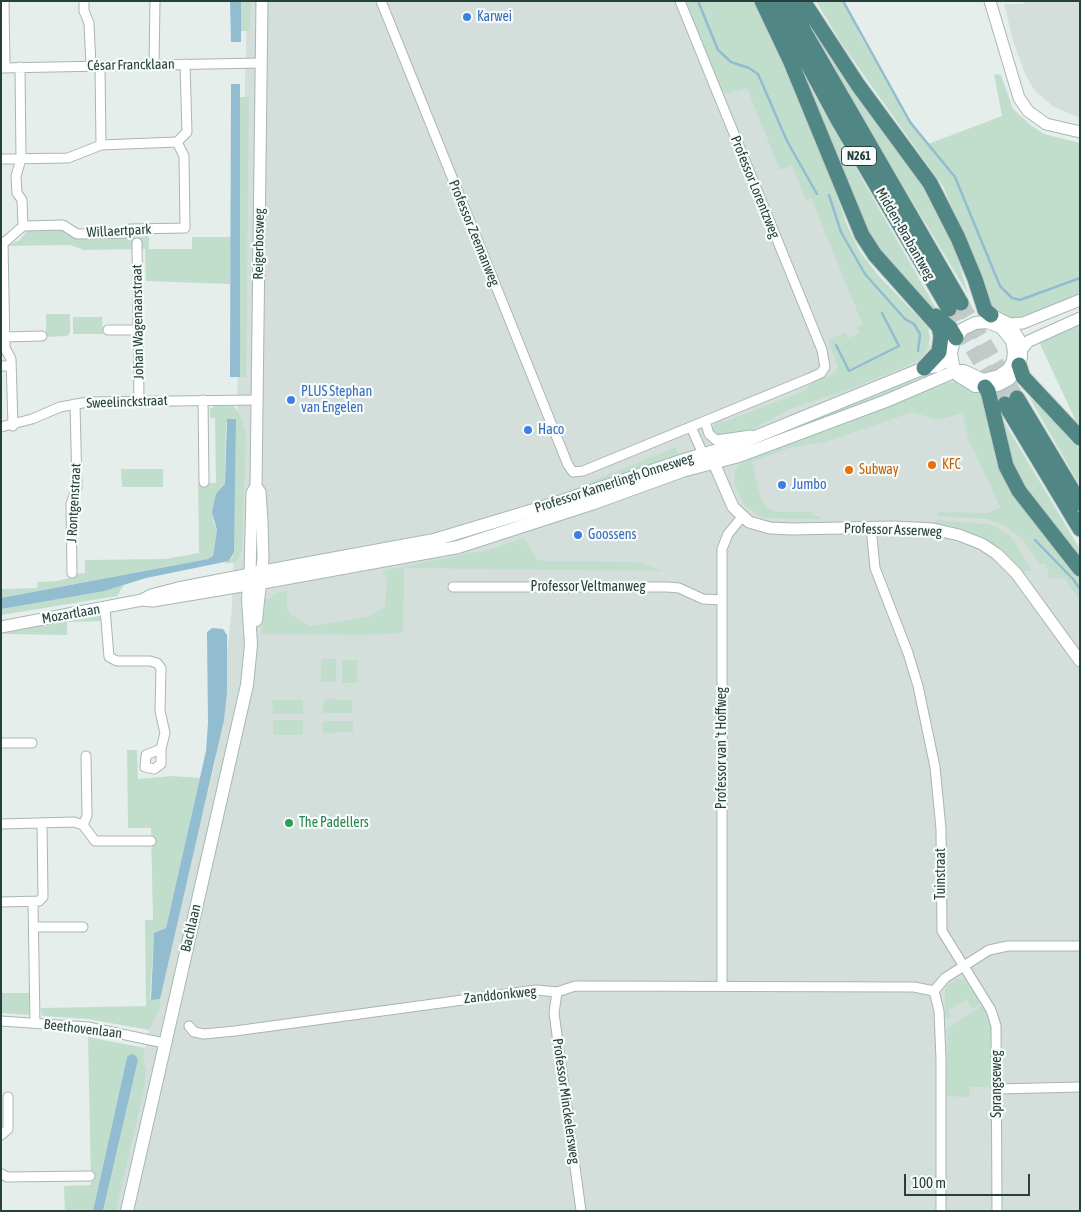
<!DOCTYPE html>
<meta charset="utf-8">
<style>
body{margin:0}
#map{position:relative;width:1081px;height:1212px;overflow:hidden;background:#e6eeec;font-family:"Asap Condensed",sans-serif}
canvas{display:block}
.frame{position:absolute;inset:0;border:2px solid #26403d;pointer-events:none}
.scale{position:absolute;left:904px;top:1174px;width:126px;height:22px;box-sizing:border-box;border:2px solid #26403d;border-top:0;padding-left:6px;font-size:15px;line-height:18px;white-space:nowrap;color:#26403d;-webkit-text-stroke:4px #f7fbf9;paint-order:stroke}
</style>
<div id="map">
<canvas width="1081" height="1212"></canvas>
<div class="frame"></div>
<div class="scale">100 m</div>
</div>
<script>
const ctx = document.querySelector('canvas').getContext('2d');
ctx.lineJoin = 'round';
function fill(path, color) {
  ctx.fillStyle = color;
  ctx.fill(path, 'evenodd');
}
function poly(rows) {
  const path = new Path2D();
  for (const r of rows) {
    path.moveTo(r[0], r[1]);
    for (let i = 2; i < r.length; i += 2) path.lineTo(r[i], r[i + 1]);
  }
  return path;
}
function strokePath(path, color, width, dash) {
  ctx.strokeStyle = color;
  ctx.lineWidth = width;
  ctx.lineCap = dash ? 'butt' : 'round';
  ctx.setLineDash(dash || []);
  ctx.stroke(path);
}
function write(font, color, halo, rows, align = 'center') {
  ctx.font = font + ' "Asap Condensed",sans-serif';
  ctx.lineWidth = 4.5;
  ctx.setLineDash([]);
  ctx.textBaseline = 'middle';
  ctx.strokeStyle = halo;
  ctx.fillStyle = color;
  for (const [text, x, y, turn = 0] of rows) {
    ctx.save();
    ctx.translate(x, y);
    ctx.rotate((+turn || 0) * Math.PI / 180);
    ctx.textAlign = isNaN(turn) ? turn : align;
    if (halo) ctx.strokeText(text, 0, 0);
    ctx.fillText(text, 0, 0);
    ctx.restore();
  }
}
fill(poly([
 [247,1,721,1,795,168,920,330,969,402,1080,585,1080,1211,110,1211,154,1006,215,764,232,607],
 [1024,1,1080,1,1080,118,1054,107,1035,91,1026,76,1014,44,1004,4,1023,4]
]), '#d4dedb');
fill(poly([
 [241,1,251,1,250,31,241,31],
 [685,1,755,1,821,150,847,225,860,252,878,275,928,327,930,339,927,350,920,359,900,369,847,390,792,408,751,430,722,437,718,437,713,429,717,421,727,421,806,390,809,385,833,374,838,367,828,340,845,332,848,338,859,333,857,327,863,325,811,198,806,200,792,165,780,170,747,88,727,94,722,91],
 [816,1,845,1,861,37,911,121,928,144,1002,116,994,74,1001,75,1013,109,1032,126,1044,134,1080,143,1080,295,1019,320,1004,317,989,306,944,188,841,43],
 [814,31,923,181,949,228,968,294,866,124],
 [784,35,822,109,940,315,905,283,868,235],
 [240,97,249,97,246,377,240,377],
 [66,228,86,235,129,236,136,232,149,233,149,249,192,249,192,237,231,237,230,284,146,281,145,249,84,250,70,245,7,246,20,240,27,230],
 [46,314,70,314,70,333,67,336,46,337],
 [73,317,102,317,103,334,73,334],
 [1080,323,1080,430,1039,342],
 [910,379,913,385,797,430,757,442],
 [956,382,975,389,982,395,1000,460,1080,575,1080,600,1065,579,1049,578,1046,564,1040,564,1022,539,1005,526,987,519,938,516,937,512,989,513,1000,507,968,438,962,413,938,420,913,412,825,442,789,448,752,462,761,499,769,509,777,512,812,512,812,516,820,516,819,519,763,518,745,506,739,495,734,482,735,470,744,460,947,383],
 [1029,397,1069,431,1080,444,1080,486],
 [215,406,234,406,243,422,244,429,246,430,242,551,236,562,224,564,232,558,234,552,236,419,226,423,225,484,213,521,217,530,213,556,208,559,1,598,1,589,37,588,38,582,57,581,69,578,70,574,85,573,85,560,165,559,199,553,198,483,216,483,215,418,210,418,210,409],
 [999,413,1080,549,1080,563,1012,470],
 [676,447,680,459,580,493,578,487],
 [121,469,163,469,163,487,122,487],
 [935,520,987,524,997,527,1009,535,1016,544,1031,570,1022,572,937,525],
 [524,538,537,559,542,561,637,562,662,571,404,568,403,633,362,635,261,634,264,599,270,599,276,593,287,591,287,606,290,614,310,626,367,617,385,607,387,578,382,571,487,550],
 [124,585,117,596,1,615,1,609],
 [100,613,101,621,67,622,67,635,1,634,1,631],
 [321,659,336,659,336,682,321,682],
 [342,660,357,660,357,683,342,683],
 [324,699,352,700,352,713,323,713],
 [272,700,303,700,303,714,273,714],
 [273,720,303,720,303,735,273,735],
 [323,721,353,721,353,732,323,733],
 [127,750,137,750,138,779,172,776,200,778,166,928,154,933,150,999,159,1000,161,1005,149,1030,88,1019,42,1016,41,1011,41,1008,146,1006,145,920,153,920,151,828,128,828],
 [957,979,963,979,969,984,982,1003,973,1009,966,999,948,1011,951,1016,945,1019,945,990,949,984],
 [1,993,29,993,29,1015,1,1013],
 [983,1005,993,1028,993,1087,970,1087,969,1097,945,1096,945,1086,947,1083,947,1034,945,1030],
 [88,1037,145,1048,143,1057,146,1069,144,1090,116,1211,103,1211,138,1060,127,1057,93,1211,65,1211,64,1186,91,1185]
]), '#c1decd');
fill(poly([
 [230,1,241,1,241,42,231,42],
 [231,84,240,84,240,377,230,377],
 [227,419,236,419,236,423,234,552,229,561,146,578,104,591,1,609,1,598,208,559,213,556,217,530,212,512,216,494,225,484],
 [212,628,223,629,227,635,227,692,224,720,160,999,151,1000,154,933,166,928,206,751,208,723,207,632],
 [131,1054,136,1056,138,1060,103,1211,93,1211,127,1057]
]), '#92bcd0');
strokePath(poly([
 [698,1,718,50,731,62,749,68,758,74,787,141,817,194],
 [843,1,910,122,955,177,1000,286,1012,298,1020,300,1080,278],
 [829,195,841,232,865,274,905,319,914,324,920,334,918,351],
 [836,345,849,371,899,346,882,313],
 [1035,540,1073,579,1080,589]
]), '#92bcd0', 2.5);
strokePath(poly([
 [961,303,1017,398],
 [949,309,1005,404]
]), '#c0cbc9', 15, [15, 8]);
const minor = poly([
 [4,1,5,68],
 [84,1,84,11,89,23,91,66],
 [381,1,568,465,573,472,583,471,810,378,821,373,825,367,822,350,680,1],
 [154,65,155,1],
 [100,66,101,145],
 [20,67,21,159,16,176,17,193,22,200,23,226],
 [1,68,261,63],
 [1,159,68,158,101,145,177,142],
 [1,242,5,242,23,226,63,225,77,234,125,233,130,229,185,228,184,156,177,142,187,132,185,64],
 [3,242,5,348,11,359,13,426],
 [137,243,139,401],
 [108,330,138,330],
 [4,337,42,336],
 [1,366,11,366],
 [203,400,204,482],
 [705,421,709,434,716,440,751,435],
 [1,427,32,419,60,407,88,402,257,400],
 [691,427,703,454],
 [871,527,875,568,908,653,918,686,935,767,941,829,942,931,991,1010,996,1026,997,1211],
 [72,573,71,504,77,487,75,404],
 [453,587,667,587,679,588,703,599,721,600],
 [105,608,109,657,117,661,150,661,157,663,161,668,160,711,165,733,161,749,161,764,154,769,145,767,146,755,161,749],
 [1,743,32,743],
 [1,824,74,822,83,825,95,841,151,841],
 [83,825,87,816,86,756],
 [1,902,39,901,43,897,42,823],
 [33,902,35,1023],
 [34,927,83,927],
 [722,986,722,549,728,534,742,517],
 [557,992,554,1013,581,1211],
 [1,1021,88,1027,164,1043],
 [189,1026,194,1032,204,1034,235,1031,536,990,557,992,575,986,914,987,934,991],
 [997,1089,1080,1087],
 [1,1135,8,1129,8,1097],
 [2,1174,7,1177,90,1176],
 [941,1211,941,1059,939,1011,934,991,945,978,989,950,1008,946,1080,946]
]);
const tertiary = poly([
 [990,1,1019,98,1028,111,1046,124,1080,132],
 [1009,324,1023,323,1080,300],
 [1022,349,1029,341,1080,318],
 [708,458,714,463,733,507,749,522,770,528,792,529,894,527,933,529,959,535,982,544,997,554,1016,573,1080,661],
 [142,600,151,595,178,588,250,574,252,493,256,486,262,1],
 [1,627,142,600,153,601,260,583,263,559,262,521,260,492,256,486]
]);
const secondary = poly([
 [256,620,260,583,458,547,594,503,682,471,739,456,886,401,956,371,964,371,983,380,999,376,1009,369,1013,361,1014,352,1012,341,1001,327,987,322,975,323,963,329,954,340,951,353,953,366,956,371,958,374,959,376,975,386,998,385,1009,379,1017,369,1021,357,1021,343,1009,324,991,315],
 [127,1211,247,685,251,645,248,599,250,574,434,540,547,506,684,460,738,444,924,368,937,366,948,360,951,353]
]);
const trunk = poly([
 [762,1,790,60,862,235,875,255,939,327,941,336,939,352,924,368],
 [774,1,838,120,949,309],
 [790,1,805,33,961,303],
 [803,1,858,85,930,183,958,238,975,279,985,310,991,315],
 [936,316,950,328,956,338],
 [1019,365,1023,377,1080,438],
 [985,387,988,391,1006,466,1019,491,1080,569],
 [1017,398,1080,503],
 [1005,404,1080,529]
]);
strokePath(minor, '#a9b6b4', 11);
strokePath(tertiary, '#a9b6b4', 13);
strokePath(secondary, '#a5bab6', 14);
strokePath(trunk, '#c2cac9', 17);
strokePath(minor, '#fff', 9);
strokePath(tertiary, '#fff', 11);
strokePath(secondary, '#fff', 12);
strokePath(trunk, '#508683', 15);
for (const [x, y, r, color] of [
 [467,17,5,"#3f7fe0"],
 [291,400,5,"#3f7fe0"],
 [528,430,5,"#3f7fe0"],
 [932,465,5,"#e8710a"],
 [849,470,5,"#e8710a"],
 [782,485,5,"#3f7fe0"],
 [578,535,5,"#3f7fe0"],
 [289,823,5,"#2e9e5b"]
]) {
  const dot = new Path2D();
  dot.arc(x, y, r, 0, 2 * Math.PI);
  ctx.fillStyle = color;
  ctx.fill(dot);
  strokePath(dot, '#f7fbf9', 2);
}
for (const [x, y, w] of [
 [859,156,35]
]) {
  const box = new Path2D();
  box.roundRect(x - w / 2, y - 9.5, w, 19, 4);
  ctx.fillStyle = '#f7fbf9';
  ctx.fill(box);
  strokePath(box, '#26403d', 1);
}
write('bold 12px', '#26403d', null, [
 ["N261",859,156]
]);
write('14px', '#366cbe', '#f7fbf9', [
 ["Karwei",477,17],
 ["PLUS Stephan",301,392],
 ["van Engelen",301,408],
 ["Haco",538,430],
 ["Jumbo",792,485],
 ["Goossens",588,535]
], 'left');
write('14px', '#26403d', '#f7fbf9', [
 ["César Francklaan",131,65,-1],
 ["Professor Lorentzweg",755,187,68],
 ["Willaertpark",119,231,-3],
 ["Professor Zeemanweg",474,233,68],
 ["Midden-Brabantweg",905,234,60],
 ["Reigerbosweg",259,244,-89],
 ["Johan Wagenaarstraat",138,322,-91],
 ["Sweelinckstraat",127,402,-2],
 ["Professor Kamerlingh Onnesweg",614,483,-18],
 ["J Rontgenstraat",74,503,-87],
 ["Professor Asserweg",893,530,2],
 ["Professor Veltmanweg",588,587],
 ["Mozartlaan",71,614,-10],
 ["Professor van 't Hoffweg",722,748,-90],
 ["Tuinstraat",941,874,-90],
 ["Bachlaan",191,928,-77],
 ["Zanddonkweg",500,995,-6],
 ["Beethovenlaan",83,1029,7],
 ["Sprangseweg",997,1084,-90],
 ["Professor Minckelersweg",566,1101,82]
]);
write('14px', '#c56008', '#f7fbf9', [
 ["KFC",942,465],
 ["Subway",859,470]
], 'left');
write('14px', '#27864d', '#f7fbf9', [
 ["The Padellers",299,823]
], 'left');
</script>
